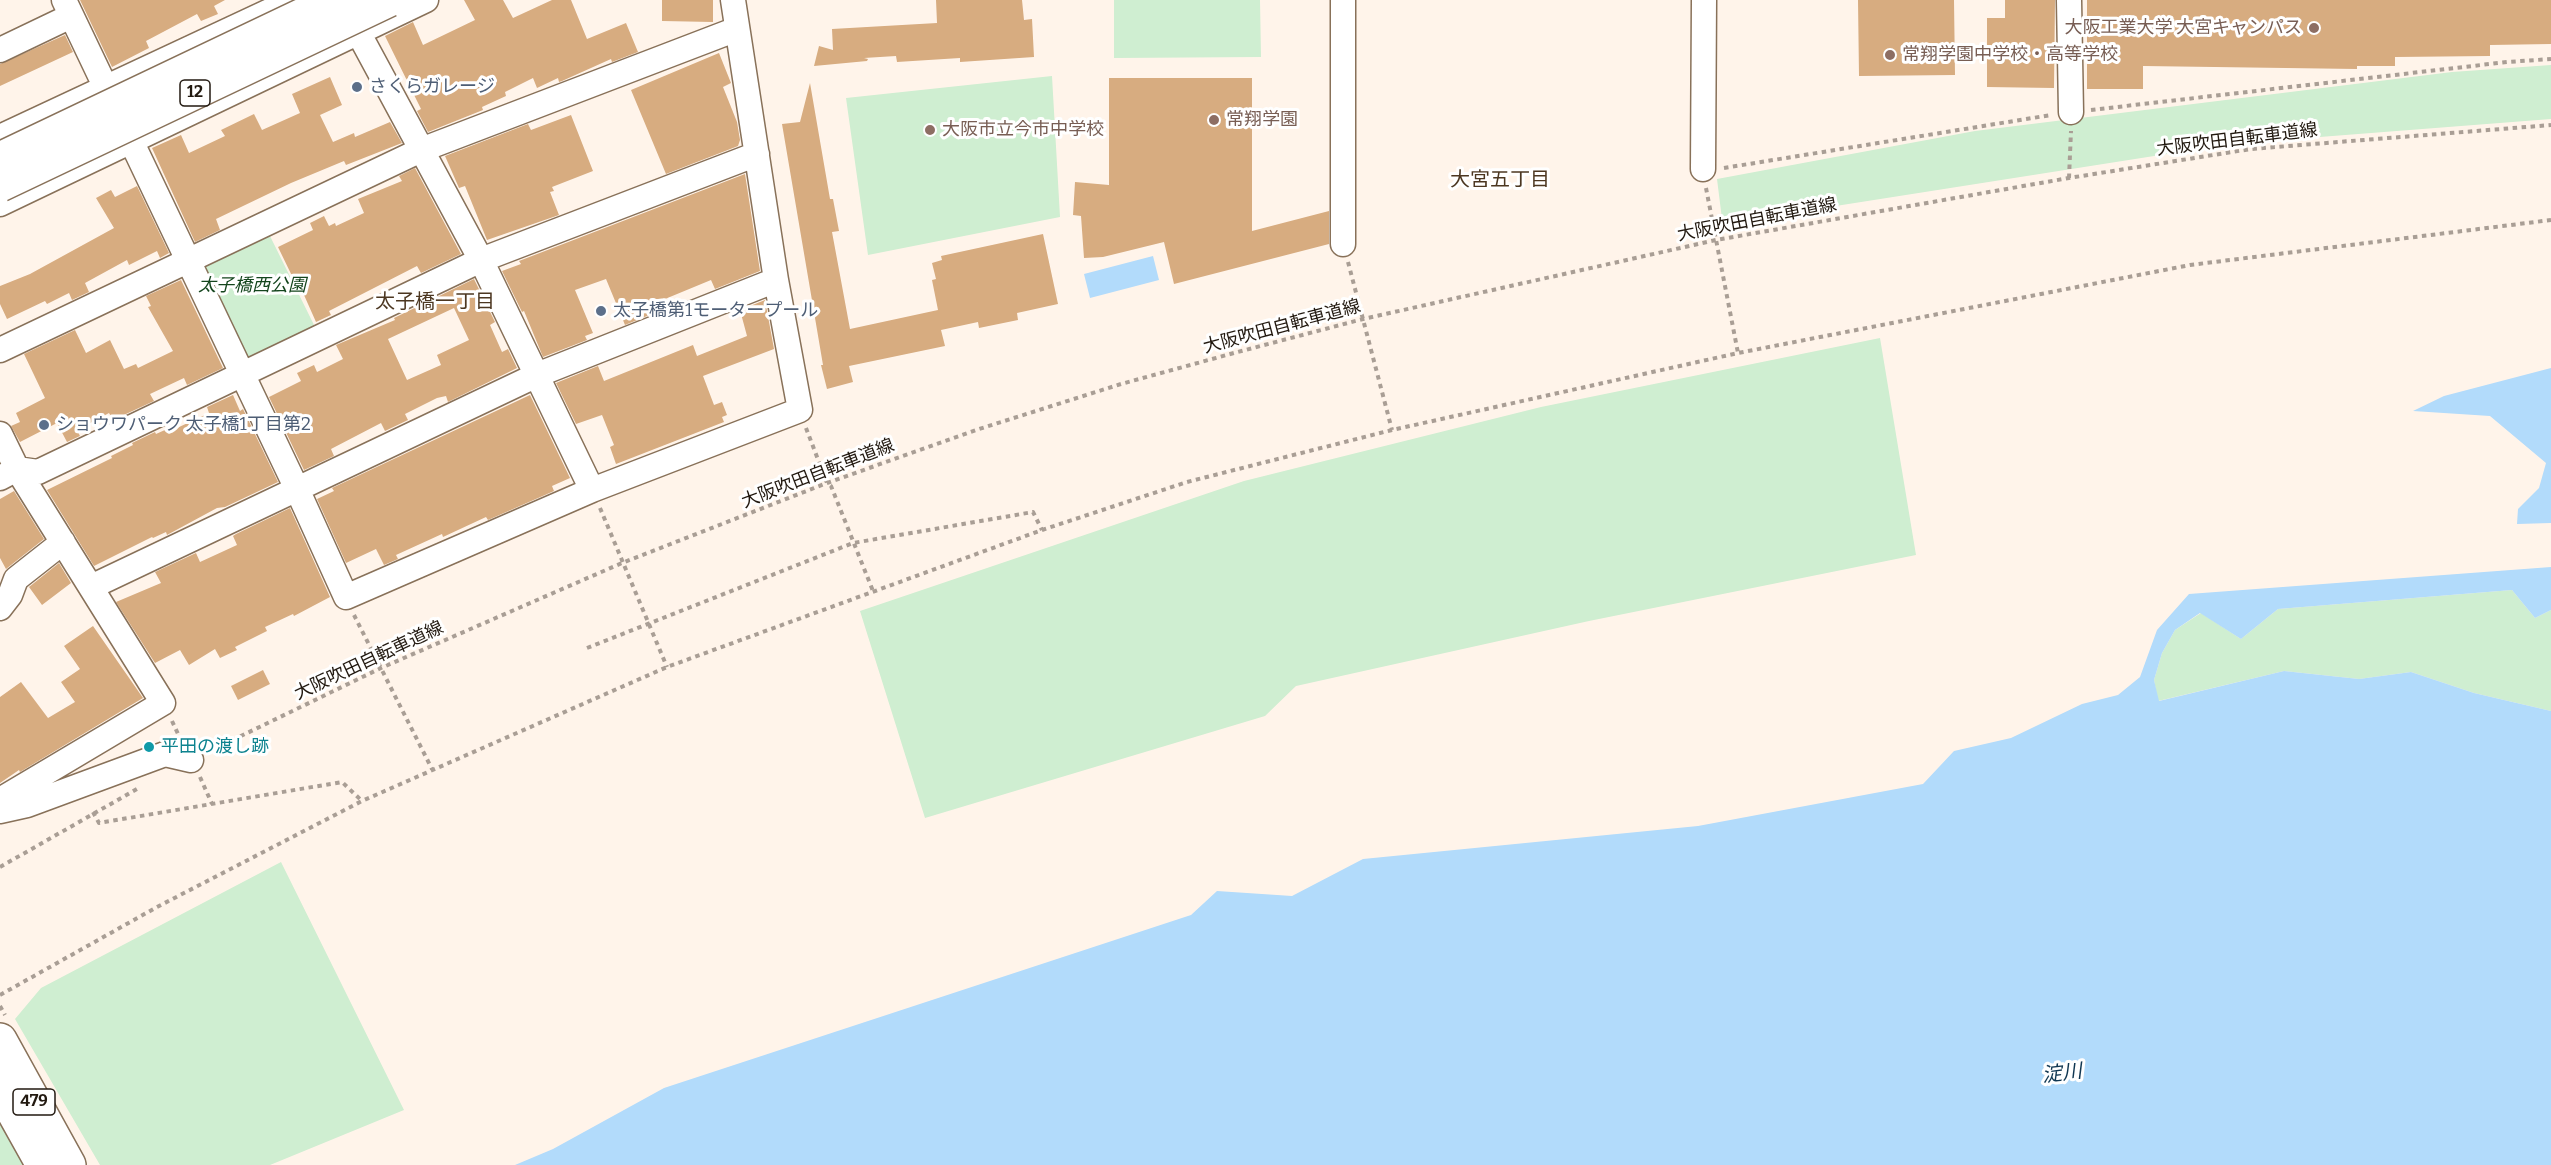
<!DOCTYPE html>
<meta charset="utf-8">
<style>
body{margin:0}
canvas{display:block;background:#fff4ea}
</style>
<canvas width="2551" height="1165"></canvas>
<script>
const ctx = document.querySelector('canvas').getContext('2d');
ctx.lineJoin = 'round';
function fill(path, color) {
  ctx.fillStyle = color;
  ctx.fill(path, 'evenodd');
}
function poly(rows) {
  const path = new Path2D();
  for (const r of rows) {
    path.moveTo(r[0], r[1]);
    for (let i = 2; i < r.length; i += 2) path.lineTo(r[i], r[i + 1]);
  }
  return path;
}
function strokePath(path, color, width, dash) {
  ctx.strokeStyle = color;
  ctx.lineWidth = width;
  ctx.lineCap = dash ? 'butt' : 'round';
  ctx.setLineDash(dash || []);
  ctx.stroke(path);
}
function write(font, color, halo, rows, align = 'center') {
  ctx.font = font + ' Bitter,"Noto Sans JP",serif';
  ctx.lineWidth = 6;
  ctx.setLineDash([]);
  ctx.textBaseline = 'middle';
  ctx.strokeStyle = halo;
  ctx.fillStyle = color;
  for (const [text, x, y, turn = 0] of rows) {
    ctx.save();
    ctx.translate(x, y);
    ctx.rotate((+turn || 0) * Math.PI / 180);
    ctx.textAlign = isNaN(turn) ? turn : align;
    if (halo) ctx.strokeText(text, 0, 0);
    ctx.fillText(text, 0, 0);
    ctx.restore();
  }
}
fill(poly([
 [1114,0,1260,0,1261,57,1114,58],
 [2551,65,2551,119,2294,139,2186,151,1772,216,1723,227,1717,179,1975,131,2452,72],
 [1052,76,1060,217,868,255,846,98],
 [269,234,316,329,250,361,243,358,201,271,205,262],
 [1880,338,1916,555,1589,621,1296,686,1265,716,925,818,860,611,1244,481,1541,407],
 [2512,590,2535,618,2551,610,2551,711,2474,693,2411,672,2359,679,2284,671,2158,701,2154,680,2162,653,2175,630,2201,613,2241,639,2278,609],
 [281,862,404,1110,270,1165,100,1165,15,1019,41,988],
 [0,1066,56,1165,0,1165]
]), '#cfeed1');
fill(poly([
 [1153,256,1159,280,1090,298,1084,274],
 [2551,368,2551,523,2517,524,2518,509,2539,488,2546,463,2490,416,2413,411,2444,396],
 [2551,567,2551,610,2535,618,2512,590,2278,609,2241,639,2200,613,2175,630,2162,653,2154,680,2159,701,2284,671,2359,679,2411,672,2474,693,2551,711,2551,1165,515,1165,553,1149,664,1088,1191,915,1217,891,1292,896,1363,859,1698,826,1923,784,1954,751,2011,738,2082,704,2118,695,2140,677,2157,630,2189,594]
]), '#b2dbfb');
fill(poly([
 [80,0,225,0,214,6,218,14,201,21,197,14,146,41,149,48,112,67],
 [464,0,503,0,513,18,552,0,571,0,587,39,626,23,638,52,612,62,611,59,562,81,559,82,558,78,537,88,533,78,505,92,506,96,482,107,483,110,428,132,417,111,421,109,385,36,413,22,423,45,475,20],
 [662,0,713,0,713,22,662,21],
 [936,0,1022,0,1024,20,1032,19,1034,57,960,62,960,58,897,62,896,56,864,58,868,59,867,61,814,66,819,46,833,50,832,29,937,23],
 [1858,0,1954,0,1955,75,1859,76],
 [2005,0,2055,0,2054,88,1987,87,1987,18,2005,18],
 [2087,0,2551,0,2551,44,2490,45,2490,56,2395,57,2395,66,2357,66,2357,69,2143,66,2143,89,2087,89],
 [65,35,73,52,0,86,0,64],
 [719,53,731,83,723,87,737,122,740,140,738,146,666,174,631,90],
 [330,77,342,105,320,115,333,142,354,133,355,137,390,122,402,143,346,165,344,161,291,183,216,219,220,230,195,242,152,148,181,135,189,153,225,136,221,130,254,114,262,130,300,113,292,94],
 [1109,78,1252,78,1252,231,1329,211,1329,244,1174,284,1164,242,1103,257,1084,258,1081,216,1073,215,1075,182,1109,185],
 [810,83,830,199,833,199,839,231,832,232,850,329,938,310,932,280,936,279,932,263,942,260,941,256,1043,234,1058,304,1017,313,1018,320,979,328,978,322,941,330,945,346,849,366,853,382,827,389,821,365,823,365,782,124,800,122],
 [571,115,593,171,552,187,554,191,550,192,559,215,487,240,465,186,459,188,445,156,528,124,531,130],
 [415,168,461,254,421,273,417,266,329,311,331,315,316,322,296,277,293,278,278,247,313,230,310,223,324,216,329,226,335,223,336,226,364,213,358,199,402,181,399,176],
 [745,174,760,271,715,289,711,280,665,299,669,307,625,325,606,279,575,290,593,333,585,336,587,340,543,357,524,311,522,312,502,271,521,264,519,261],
 [137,186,169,253,160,258,157,251,129,265,127,260,85,283,89,292,72,300,69,293,47,304,45,301,7,319,0,304,0,286,30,274,114,228,96,198,111,190,115,197],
 [474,279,495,322,490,325,502,352,508,349,517,368,448,402,446,396,437,398,405,414,408,420,385,431,381,423,331,449,334,456,304,470,269,397,301,381,297,373,314,365,317,372,343,359,336,345,395,320,394,318],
 [454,308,469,340,437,355,441,365,407,380,388,339],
 [181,280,223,368,187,385,184,378,150,394,154,401,113,420,109,413,77,430,80,436,67,442,57,423,20,442,11,426,20,422,16,413,45,398,24,354,75,330,86,353,110,340,124,369,136,364,138,368,173,351,148,307,151,306,146,296],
 [765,300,774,349,703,376,714,405,722,402,727,415,722,417,724,422,616,464,610,447,614,445,602,415,576,424,556,383,598,366,604,381,693,345,697,356,747,336,740,310],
 [233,395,240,411,243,409,278,482,225,507,217,508,167,535,166,532,153,538,152,537,94,566,47,490,112,458,111,456,133,445,132,443,155,432,156,434,176,425,177,428,209,413,207,407],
 [530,395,570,478,552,486,554,491,488,520,486,517,443,537,442,534,396,555,398,559,384,565,376,549,346,563,317,499,334,491,332,488],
 [14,491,44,539,6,569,0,558,0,499],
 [290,508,330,597,294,616,293,614,265,627,267,631,235,647,237,650,220,658,215,649,189,665,180,650,155,663,116,602,161,583,155,572,196,553,200,562,237,545,233,536,236,534],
 [59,563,71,583,42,605,29,587],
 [93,626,143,698,20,772,19,770,0,783,0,697,21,682,48,718,75,702,61,682,80,669,64,646],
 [263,670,270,684,238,700,231,686]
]), '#d7ac80');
const minor = poly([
 [64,0,297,489,346,597,592,490,800,410,776,280,733,0],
 [2069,0,2071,112],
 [346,5,358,32,481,260,592,490],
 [0,50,71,16],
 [0,137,293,0],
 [1703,169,1704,0],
 [0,204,426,0],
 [1343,244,1343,0],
 [0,350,421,150,737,29],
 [0,434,17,469,163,703,0,800],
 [0,478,17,469,38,472,481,260,757,154],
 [91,587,537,375,776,280],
 [0,608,10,595,16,579,63,542],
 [0,811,27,805,165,754,191,760]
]);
const highway = poly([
 [0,1040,69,1165],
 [0,1088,43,1165]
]);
strokePath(minor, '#887159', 27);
strokePath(highway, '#887159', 36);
strokePath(poly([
 [2091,110,2507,62,2551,59],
 [1724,168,2051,115],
 [2069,178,2071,131],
 [1706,188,1738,353],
 [1348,262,1392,430],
 [806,428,827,483,831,486,873,591],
 [600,508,667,667],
 [354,615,432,769],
 [587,648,853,543,1033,512,1042,530],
 [172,721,179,736],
 [208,752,381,668,622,563,827,483,976,430,1121,384,1234,353,1363,319,1716,240,2069,178,2251,149,2551,125],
 [200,777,212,804],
 [93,812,99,823,342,782,362,801],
 [0,867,137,789],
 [0,995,157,907,362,801,667,667,1042,530,1187,482,1392,430,1738,353,2190,265,2551,220],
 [0,1006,5,1015]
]), '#a99e95', 4, [4.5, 4.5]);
strokePath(minor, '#fff', 24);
strokePath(highway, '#fff', 33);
const highwayBridge = poly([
 [0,159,334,0],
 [0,185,389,0]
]);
strokePath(highwayBridge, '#887159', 36, []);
strokePath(highwayBridge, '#fff', 33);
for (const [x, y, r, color] of [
 [2314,28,6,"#8d6e63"],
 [1890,55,6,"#8d6e63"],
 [357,87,6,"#5c6f8a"],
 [1214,120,6,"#8d6e63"],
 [930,130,6,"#8d6e63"],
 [601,311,6,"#5c6f8a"],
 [44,425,6,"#5c6f8a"],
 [149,747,6,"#0f9aa8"]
]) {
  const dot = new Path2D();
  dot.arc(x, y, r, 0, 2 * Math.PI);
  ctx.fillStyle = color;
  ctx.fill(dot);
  strokePath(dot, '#fff', 2);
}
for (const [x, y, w] of [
 [195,93,30],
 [34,1102,42]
]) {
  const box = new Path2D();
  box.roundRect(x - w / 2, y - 13, w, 26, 4.5);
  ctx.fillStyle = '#fff';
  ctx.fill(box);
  strokePath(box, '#221910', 1.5);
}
write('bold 16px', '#221910', null, [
 ["12",195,93],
 ["479",34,1102]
]);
write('18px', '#785e54', '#fff', [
 ["大阪工業大学 大宮キャンパス",2302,28,"right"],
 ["常翔学園中学校・高等学校",1902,55],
 ["常翔学園",1226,120],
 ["大阪市立今市中学校",942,130]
], 'left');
write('18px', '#4e5e75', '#fff', [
 ["さくらガレージ",369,87],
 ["太子橋第1モータープール",613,311],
 ["ショウワパーク 太子橋1丁目第2",56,425]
], 'left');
write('18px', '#221910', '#fff', [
 ["大阪吹田自転車道線",2237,140,-7],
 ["大阪吹田自転車道線",1757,220,-11],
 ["大阪吹田自転車道線",1282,327,-15],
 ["大阪吹田自転車道線",818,474,-21],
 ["大阪吹田自転車道線",369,661,-25]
]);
write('italic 18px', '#14451d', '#fff', [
 ["太子橋西公園",252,286]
]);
write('18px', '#0d838f', '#fff', [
 ["平田の渡し跡",161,747]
], 'left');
write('20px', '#4c3721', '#fff', [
 ["大宮五丁目",1500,180],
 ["太子橋一丁目",435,302]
]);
write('italic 20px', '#103752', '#fff', [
 ["淀川",2062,1074,-7]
]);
</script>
